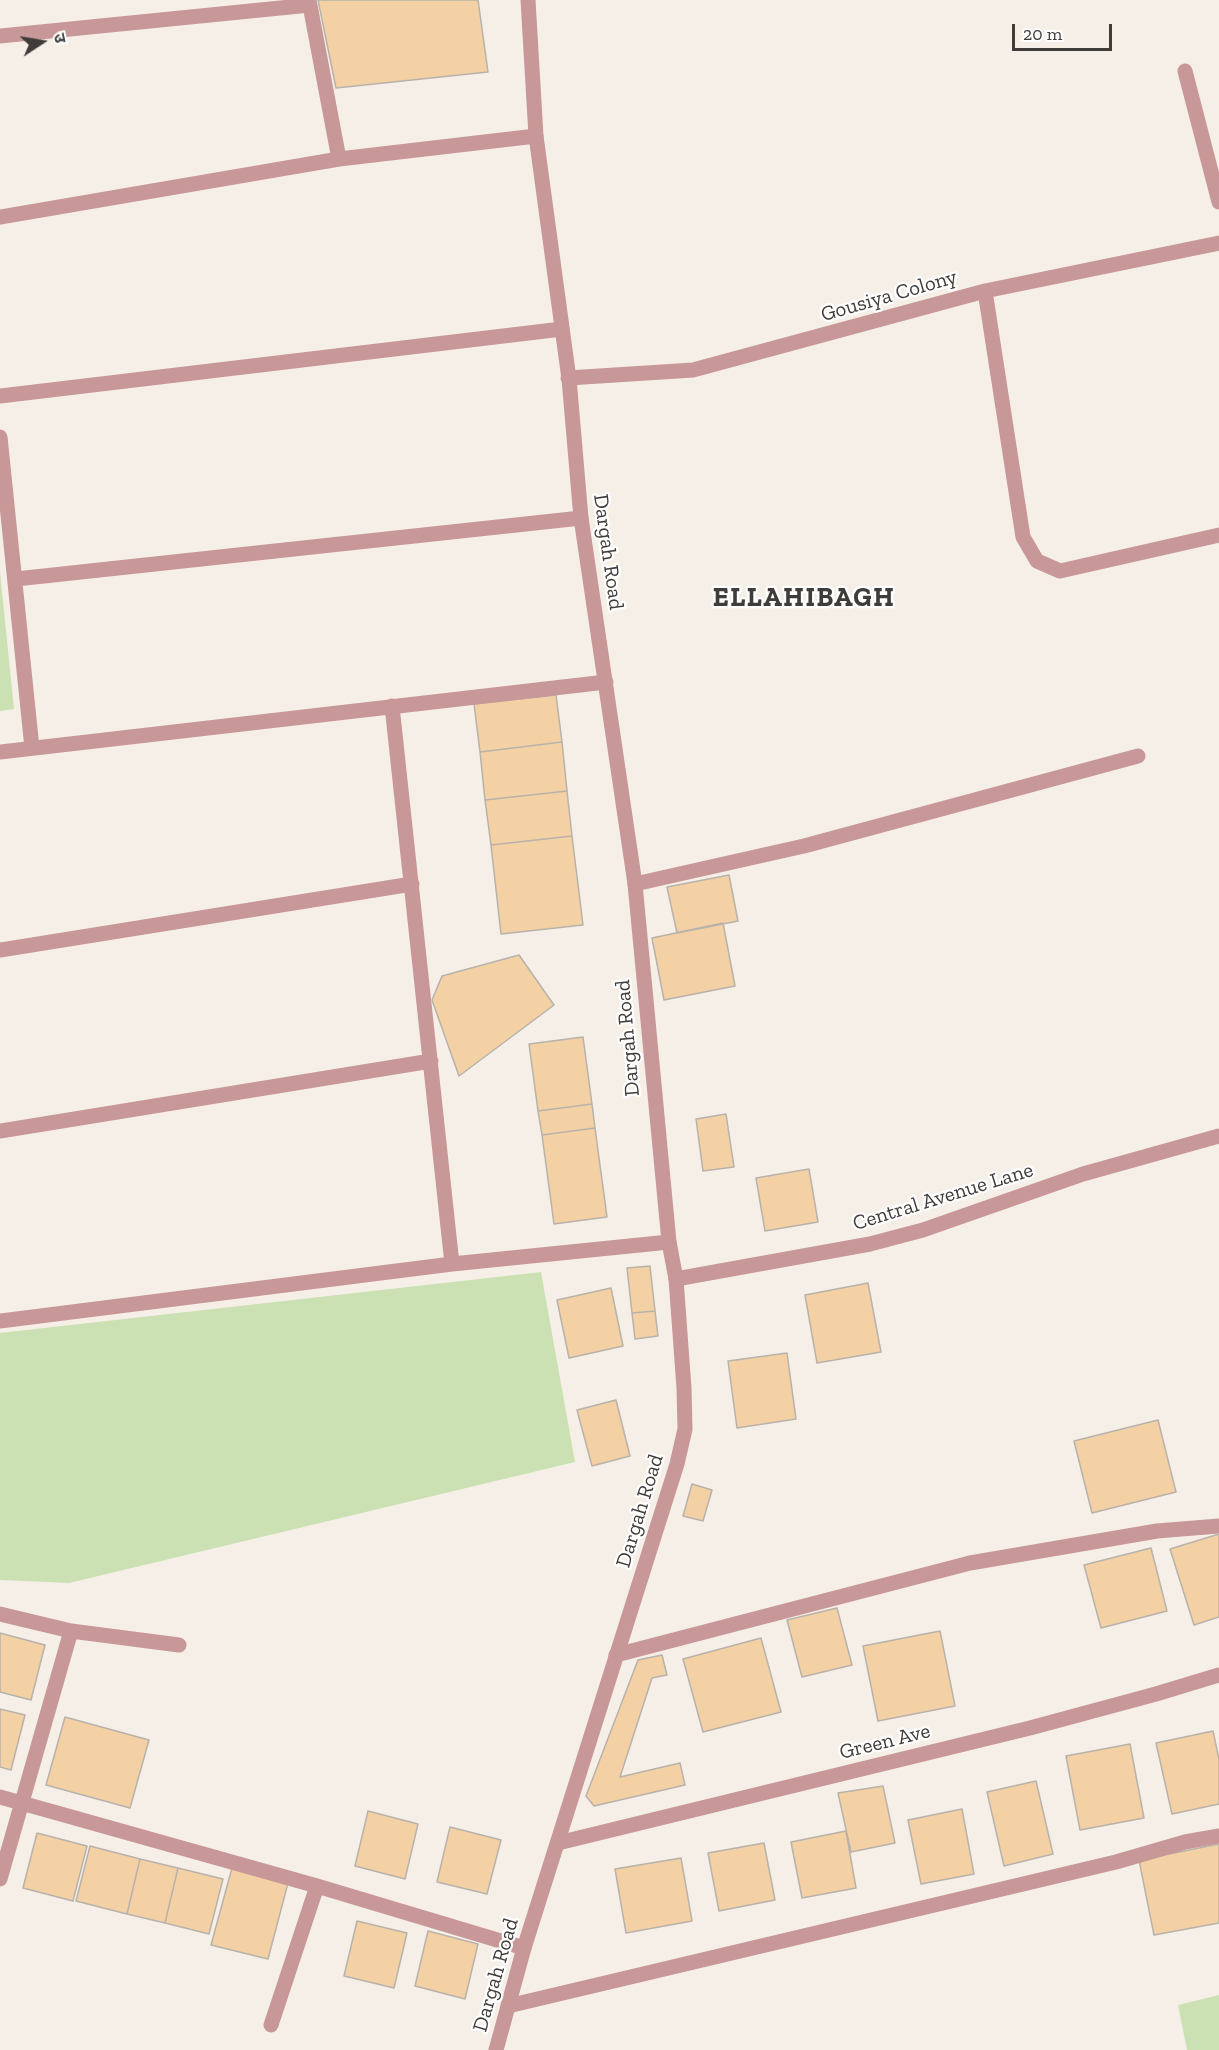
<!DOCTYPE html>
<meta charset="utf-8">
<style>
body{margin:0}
#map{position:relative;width:1219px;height:2050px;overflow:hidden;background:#f6efe8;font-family:"Zilla Slab","Noto Sans Devanagari",serif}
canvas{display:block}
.north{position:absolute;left:12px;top:12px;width:60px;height:60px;-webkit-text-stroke:4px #fff;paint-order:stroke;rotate:78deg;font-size:16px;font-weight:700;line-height:24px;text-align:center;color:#3f3c39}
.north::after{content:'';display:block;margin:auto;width:21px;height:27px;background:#3f3c39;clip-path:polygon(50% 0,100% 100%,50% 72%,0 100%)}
.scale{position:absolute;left:1012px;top:24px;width:100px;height:27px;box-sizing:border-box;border:3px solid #3f3c39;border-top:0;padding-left:8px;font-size:18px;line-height:21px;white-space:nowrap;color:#3f3c39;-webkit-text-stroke:4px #fff;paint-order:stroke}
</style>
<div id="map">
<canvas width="1219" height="2050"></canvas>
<div class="north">उ</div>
<div class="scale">20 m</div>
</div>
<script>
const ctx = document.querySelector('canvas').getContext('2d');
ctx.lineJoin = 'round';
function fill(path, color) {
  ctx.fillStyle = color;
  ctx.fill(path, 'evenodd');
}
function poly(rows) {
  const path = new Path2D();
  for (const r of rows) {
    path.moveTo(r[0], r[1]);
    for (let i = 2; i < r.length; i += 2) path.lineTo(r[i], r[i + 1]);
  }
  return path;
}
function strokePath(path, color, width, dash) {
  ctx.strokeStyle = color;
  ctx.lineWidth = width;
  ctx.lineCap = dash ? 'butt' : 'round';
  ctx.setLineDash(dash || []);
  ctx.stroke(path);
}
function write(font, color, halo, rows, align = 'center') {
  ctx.font = font + ' "Zilla Slab",serif';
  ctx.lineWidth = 4.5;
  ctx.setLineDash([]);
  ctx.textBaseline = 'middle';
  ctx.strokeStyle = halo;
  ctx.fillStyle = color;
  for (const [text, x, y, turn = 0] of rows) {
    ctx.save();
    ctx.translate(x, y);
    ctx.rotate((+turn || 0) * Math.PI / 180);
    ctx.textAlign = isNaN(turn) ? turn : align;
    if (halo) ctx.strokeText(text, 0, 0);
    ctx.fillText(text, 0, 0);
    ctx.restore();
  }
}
fill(poly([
 [0,572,14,709,0,711],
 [541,1272,575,1462,69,1583,0,1580,0,1333],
 [1219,1995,1219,2050,1187,2050,1178,2005]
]), '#cce1b3');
const building = poly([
 [318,0,478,0,488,72,336,88,318,0],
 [556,695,562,742,480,752,474,704,556,695],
 [562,742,567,791,485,800,480,752,562,742],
 [567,791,572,836,491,845,485,800,567,791],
 [572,836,583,925,501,934,491,845,572,836],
 [729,875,738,921,677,933,667,887,729,875],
 [723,923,735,986,664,1000,652,938,723,923],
 [519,955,554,1005,459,1076,432,1000,442,976,519,955],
 [583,1037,592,1104,538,1111,529,1044,583,1037],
 [592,1104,595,1128,542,1135,538,1111,592,1104],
 [726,1114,734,1167,703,1171,696,1119,726,1114],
 [595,1128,607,1217,554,1224,542,1135,595,1128],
 [809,1169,818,1222,765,1231,756,1178,809,1169],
 [650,1266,655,1311,632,1313,627,1268,650,1266],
 [868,1283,881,1352,817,1363,805,1295,868,1283],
 [611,1288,623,1346,569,1358,557,1300,611,1288],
 [655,1311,658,1336,635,1339,632,1313,655,1311],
 [787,1353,796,1419,737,1428,728,1361,787,1353],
 [616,1400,630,1456,592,1466,577,1410,616,1400],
 [1158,1420,1176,1492,1092,1513,1074,1441,1158,1420],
 [692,1484,712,1490,703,1521,683,1516,692,1484],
 [1219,1534,1219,1617,1194,1625,1170,1549,1219,1534],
 [1151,1548,1167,1611,1101,1628,1084,1565,1151,1548],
 [837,1608,852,1665,802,1677,787,1620,837,1608],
 [940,1631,955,1706,878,1721,863,1646,940,1631],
 [0,1633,45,1645,31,1700,0,1692,0,1633],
 [761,1638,781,1712,703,1732,683,1659,761,1638],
 [662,1655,667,1675,652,1678,620,1777,680,1763,685,1785,594,1806,586,1796,638,1660,662,1655],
 [0,1709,25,1715,11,1770,0,1767,0,1709],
 [65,1717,149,1740,130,1808,46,1785,65,1717],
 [1213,1731,1219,1759,1219,1804,1172,1814,1156,1743,1213,1731],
 [1130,1744,1144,1818,1080,1830,1066,1756,1130,1744],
 [1036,1781,1053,1854,1004,1866,987,1792,1036,1781],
 [883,1786,895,1843,851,1852,838,1793,883,1786],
 [962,1809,974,1874,921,1884,908,1820,962,1809],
 [368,1811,418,1824,405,1879,355,1866,368,1811],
 [450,1827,501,1840,487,1894,437,1882,450,1827],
 [846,1831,856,1888,802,1898,791,1842,846,1831],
 [37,1833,87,1846,73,1901,23,1888,37,1833],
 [764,1843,775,1900,719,1911,708,1853,764,1843],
 [1219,1844,1219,1923,1154,1935,1139,1860,1219,1844],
 [90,1846,140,1859,127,1914,76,1901,90,1846],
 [681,1858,692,1921,626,1933,615,1869,681,1858],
 [140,1859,178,1868,165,1923,127,1914,140,1859],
 [178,1868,223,1879,209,1934,165,1923,178,1868],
 [232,1868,288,1883,268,1959,211,1945,232,1868],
 [357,1921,407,1933,394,1988,344,1976,357,1921],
 [428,1931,478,1944,465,1999,415,1986,428,1931]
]);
fill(building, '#f3d1a4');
strokePath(building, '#b8b2ab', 1.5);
strokePath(poly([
 [309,0,339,159],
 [0,36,310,5],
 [1185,71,1219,202],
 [0,217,339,159,536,136],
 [985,291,1023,537,1037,561,1060,571,1219,535],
 [568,378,693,370,985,291,1219,243],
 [0,396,562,329],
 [0,437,32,748],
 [16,579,581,518],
 [392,706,452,1264],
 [0,752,606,682],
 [635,884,804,846,1138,756],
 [0,950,412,884],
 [0,1131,431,1061],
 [676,1279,870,1244,923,1230,1083,1174,1219,1136],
 [0,1321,452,1264,669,1242],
 [0,1614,71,1631,179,1645],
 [616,1655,970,1563,1157,1531,1219,1526],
 [0,1797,317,1886,524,1948],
 [558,1843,1030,1728,1156,1694,1219,1675],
 [0,1879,71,1631],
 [508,2006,1116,1862,1185,1842,1219,1836],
 [271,2025,317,1886]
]), '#c89798', 15);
strokePath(poly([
 [496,2050,524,1948,677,1464,685,1429,684,1388,676,1279,669,1242,635,884,581,518,569,379,536,136,528,0]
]), '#c89798', 15);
write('21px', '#3f3c39', '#fff', [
 ["Gousiya Colony",889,296,-16],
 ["Dargah Road",608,552,82],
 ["Dargah Road",628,1038,-95],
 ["Central Avenue Lane",943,1197,-17],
 ["Dargah Road",640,1511,-73],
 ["Green Ave",885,1742,-14],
 ["Dargah Road",496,1975,-74]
]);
ctx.letterSpacing = '1.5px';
write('bold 27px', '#3f3c39', '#fff', [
 ["ELLAHIBAGH",804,598]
]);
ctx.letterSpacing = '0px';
</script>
